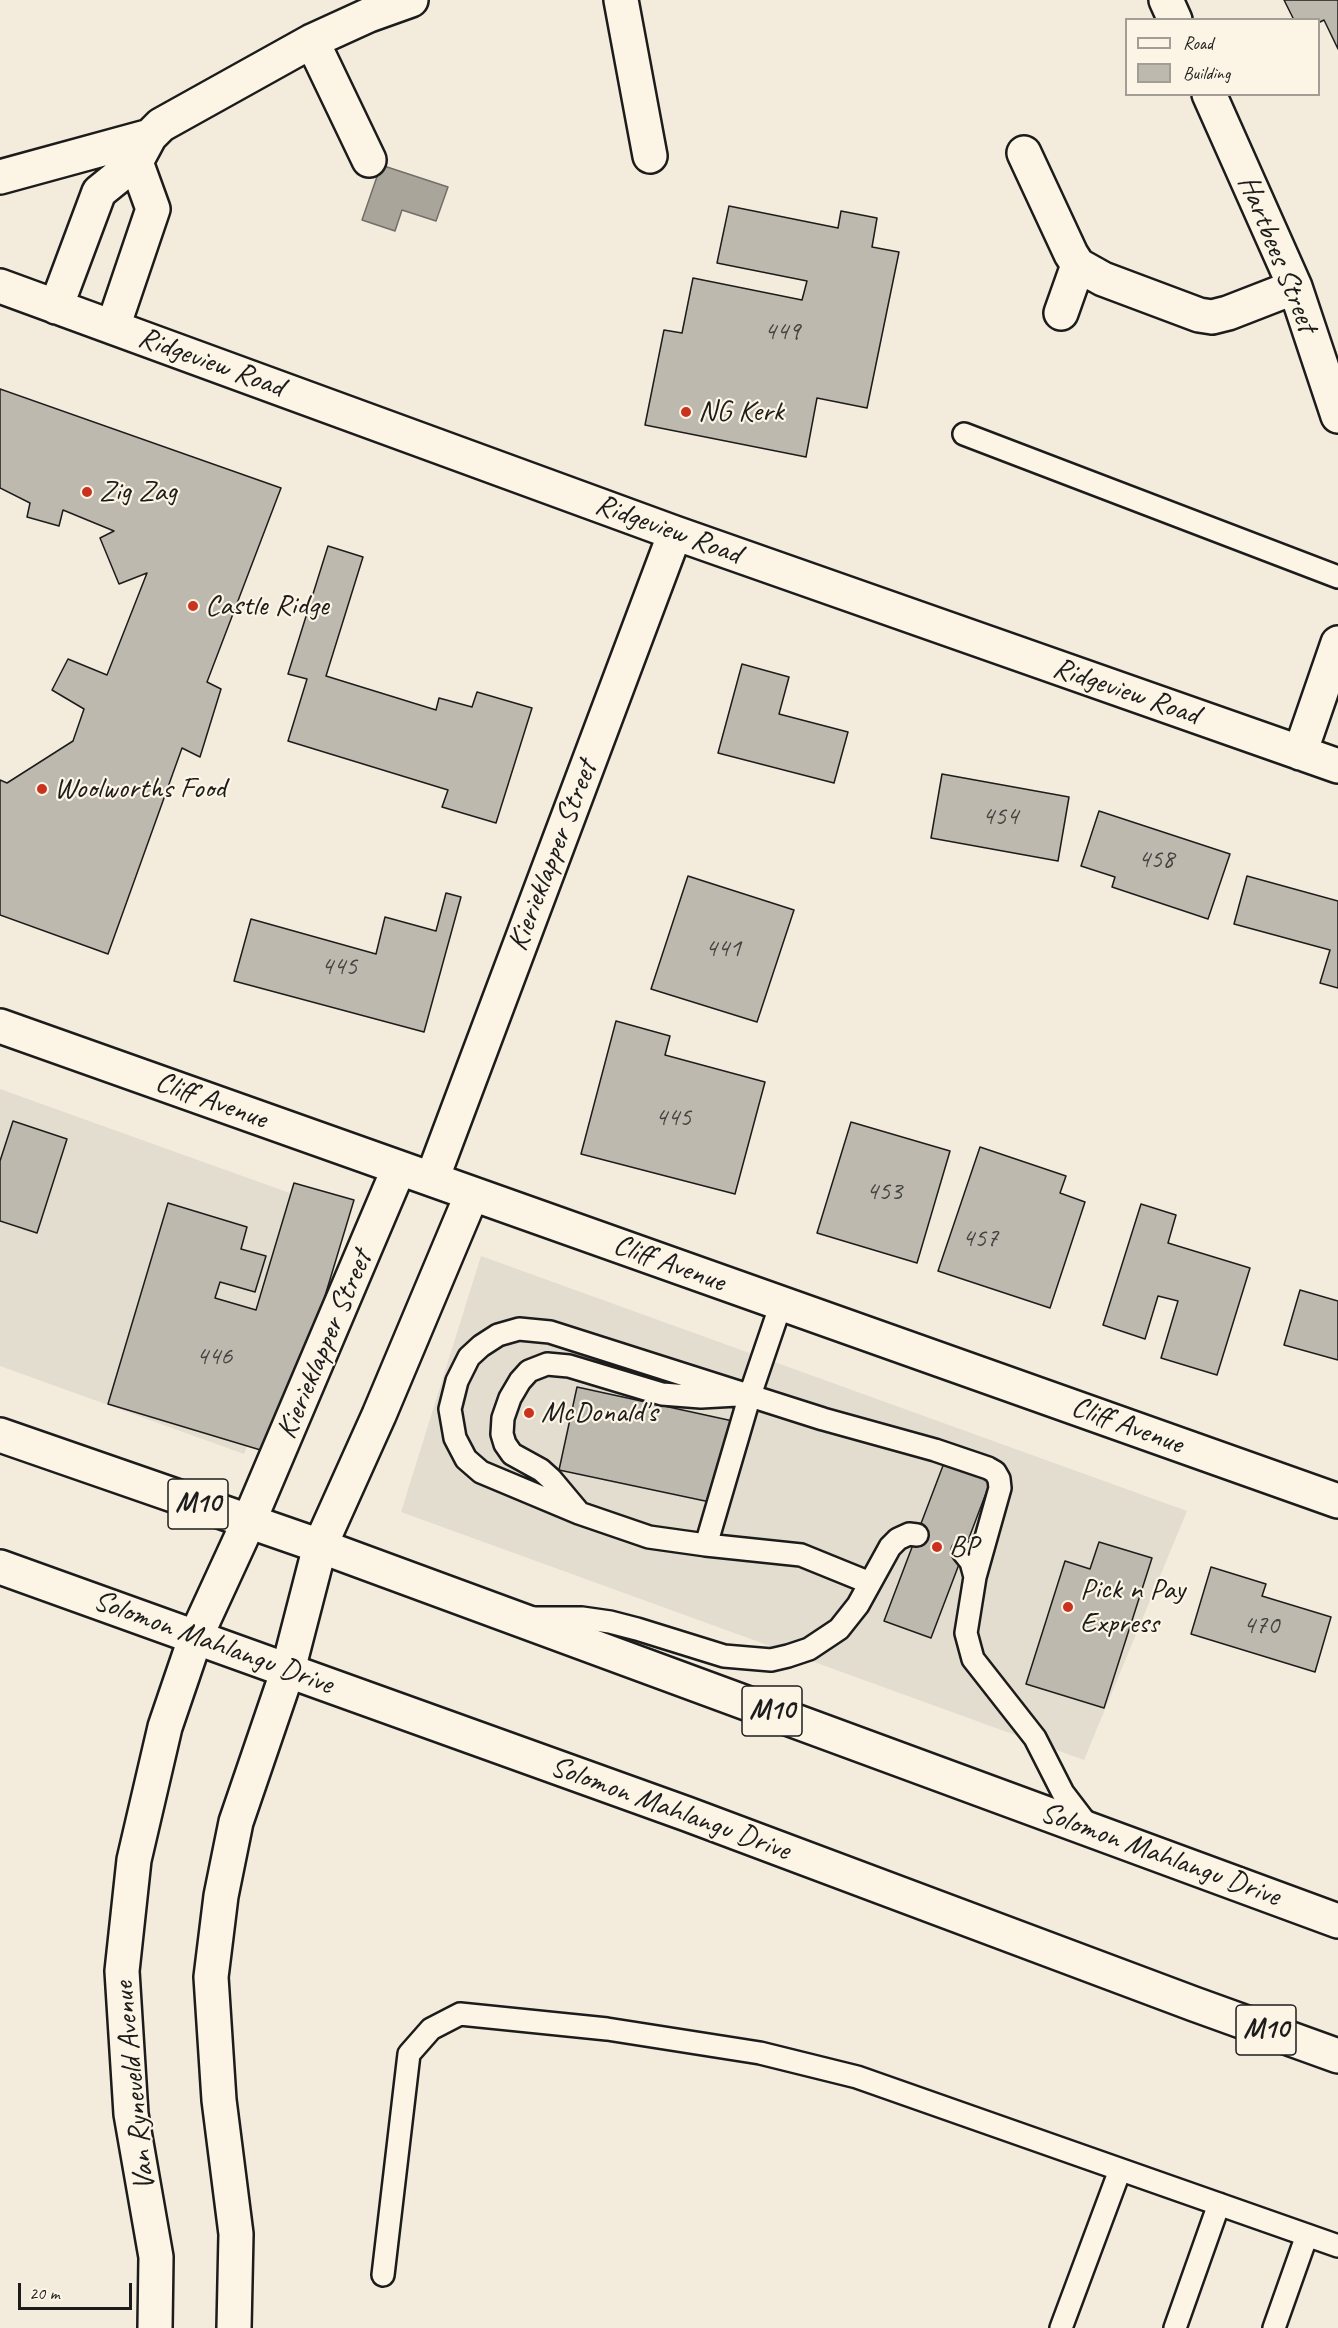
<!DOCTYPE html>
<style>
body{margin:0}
#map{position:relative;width:1338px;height:2328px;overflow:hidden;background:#f3ecdd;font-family:Caveat,sans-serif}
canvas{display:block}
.legend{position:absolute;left:1125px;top:18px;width:195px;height:78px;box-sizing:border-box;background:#fcf5e5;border:2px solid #a29e95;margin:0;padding:8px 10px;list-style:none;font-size:18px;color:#1c1c1c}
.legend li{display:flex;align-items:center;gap:12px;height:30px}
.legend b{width:30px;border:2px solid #a29e95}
.scale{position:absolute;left:18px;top:2283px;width:114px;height:27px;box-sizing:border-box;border:3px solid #1c1c1c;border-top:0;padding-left:8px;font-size:18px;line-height:21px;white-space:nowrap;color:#1c1c1c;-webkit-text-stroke:4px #fcf5e5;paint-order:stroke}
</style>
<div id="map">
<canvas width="1338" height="2328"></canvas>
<ul class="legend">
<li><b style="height:8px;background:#fcf5e5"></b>Road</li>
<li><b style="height:16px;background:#beb9ae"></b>Building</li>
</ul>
<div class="scale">20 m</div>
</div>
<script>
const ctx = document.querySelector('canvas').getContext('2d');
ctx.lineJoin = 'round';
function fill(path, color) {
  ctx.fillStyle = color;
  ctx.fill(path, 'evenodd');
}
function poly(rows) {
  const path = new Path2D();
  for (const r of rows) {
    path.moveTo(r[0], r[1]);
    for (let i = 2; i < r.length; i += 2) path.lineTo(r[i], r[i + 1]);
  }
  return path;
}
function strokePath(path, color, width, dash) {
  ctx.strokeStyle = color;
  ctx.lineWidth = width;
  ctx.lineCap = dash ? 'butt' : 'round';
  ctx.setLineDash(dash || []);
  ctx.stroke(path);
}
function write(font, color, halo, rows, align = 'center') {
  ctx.font = font + ' Caveat,sans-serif';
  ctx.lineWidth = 4.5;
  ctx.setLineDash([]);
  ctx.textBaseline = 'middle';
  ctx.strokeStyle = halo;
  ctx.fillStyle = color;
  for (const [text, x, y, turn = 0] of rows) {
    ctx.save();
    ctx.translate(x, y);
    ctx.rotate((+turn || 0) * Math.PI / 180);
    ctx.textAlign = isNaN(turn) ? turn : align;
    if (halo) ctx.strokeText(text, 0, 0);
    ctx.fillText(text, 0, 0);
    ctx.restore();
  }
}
fill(poly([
 [0,1089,337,1210,244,1454,0,1366],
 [481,1256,1187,1511,1084,1760,401,1512]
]), '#e3ddcf');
const water = poly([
 [381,165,448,187,436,221,402,210,395,231,362,220,381,165]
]);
fill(water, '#aaa59b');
strokePath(water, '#716e68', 1.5);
const building = poly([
 [1284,0,1338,0,1338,49,1324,20,1318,23,1318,20,1294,20,1284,0],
 [729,206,838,228,841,211,877,218,872,247,899,252,867,408,817,398,806,457,645,425,664,330,682,333,693,278,802,300,807,281,717,263,729,206],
 [0,389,281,488,207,682,221,689,200,757,182,748,108,954,0,915,0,780,7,783,73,741,84,709,52,690,68,659,107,675,147,573,119,584,100,538,114,531,63,510,59,526,27,517,30,503,0,488,0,389],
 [328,546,363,557,326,676,436,710,439,698,472,707,477,692,532,708,496,823,442,807,448,790,288,741,307,679,288,674,328,546],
 [742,664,789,677,779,714,848,732,834,783,718,753,742,664],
 [942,774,1069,797,1058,861,931,838,942,774],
 [1099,811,1230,854,1208,919,1112,887,1115,877,1081,866,1099,811],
 [688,876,794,910,757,1022,651,989,688,876],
 [1247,876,1338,901,1338,988,1320,983,1330,950,1234,924,1247,876],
 [446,893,461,897,424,1032,234,981,251,919,376,954,385,917,436,931,446,893],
 [616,1021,670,1036,665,1055,765,1082,735,1194,581,1154,616,1021],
 [13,1121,67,1139,37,1233,0,1221,0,1161,13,1121],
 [851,1122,950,1151,917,1263,817,1233,851,1122],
 [980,1147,1066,1176,1060,1193,1085,1202,1050,1308,938,1271,980,1147],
 [294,1183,354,1200,277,1455,108,1404,168,1203,247,1227,241,1249,266,1256,255,1292,220,1282,215,1298,256,1310,294,1183],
 [1141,1204,1176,1215,1168,1243,1250,1268,1217,1375,1161,1358,1178,1301,1158,1296,1145,1339,1103,1325,1141,1204],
 [1300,1290,1338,1301,1338,1360,1284,1345,1300,1290],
 [577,1387,742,1423,724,1505,559,1470,577,1387],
 [944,1463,991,1480,931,1638,884,1621,944,1463],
 [1099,1542,1152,1558,1104,1708,1026,1684,1065,1561,1090,1569,1099,1542],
 [1211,1567,1266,1584,1262,1596,1331,1617,1315,1672,1191,1634,1211,1567]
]);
fill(building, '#beb9ae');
strokePath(building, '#1c1c1c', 1.5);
const lane = poly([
 [964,434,1338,577],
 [577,1510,551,1479,541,1470,512,1454,505,1444,502,1434,503,1418,510,1398,520,1381,529,1371,547,1364,569,1366,662,1394,701,1397,737,1395],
 [706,1545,750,1395,781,1304],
 [963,1552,971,1562,975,1577,966,1633,973,1659,1035,1738,1063,1793,1089,1827],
 [870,1583,801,1555,706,1545,649,1537,579,1513,481,1472,466,1459,455,1438,450,1409,457,1381,469,1357,481,1346,498,1335,519,1329,550,1332,823,1419,935,1450,988,1468,995,1472,999,1479,1000,1488,975,1577],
 [534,1618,582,1618,610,1622,637,1629,724,1656,771,1660,788,1656,809,1649,839,1629,858,1605,890,1547,898,1539,909,1534,917,1535],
 [383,2275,409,2054,431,2029,460,2014,607,2029,760,2053,857,2077,1338,2246],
 [1061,2328,1120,2170],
 [1175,2328,1219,2204],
 [1274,2328,1307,2235]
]);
const street = poly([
 [621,0,650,156],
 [1166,0,1175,20],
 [312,41,369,160],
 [1209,94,1295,287,1338,416],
 [1024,153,1071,254,1078,265,1103,279,1199,315,1212,317,1228,313,1295,287],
 [0,177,150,136],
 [0,286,675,533,1338,766],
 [56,307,99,192,136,162,150,136,161,125,312,41,369,15,411,0],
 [1061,313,1078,265],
 [113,327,153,209,136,162],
 [1300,753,1338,643],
 [0,1026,1338,1501],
 [432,1179,675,533],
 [249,1521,399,1168],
 [320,1546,379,1415,472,1194]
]);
const secondary = poly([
 [155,2328,156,2257,131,2114,122,1971,134,1860,165,1727,196,1636,249,1521],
 [234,2328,236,2234,219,2100,211,1977,221,1896,236,1822,288,1670,320,1546]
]);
const primary = poly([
 [0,1435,320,1546,1338,1921],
 [0,1567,687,1814,1194,2004,1338,2056]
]);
strokePath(lane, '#1c1c1c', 26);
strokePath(street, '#1c1c1c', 38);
strokePath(secondary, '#1c1c1c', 38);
strokePath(primary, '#1c1c1c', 38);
strokePath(lane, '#fcf5e5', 21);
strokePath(street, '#fcf5e5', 33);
strokePath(secondary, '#fcf5e5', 33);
strokePath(primary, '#fcf5e5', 33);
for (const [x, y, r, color] of [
 [686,412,6,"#c8321e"],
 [87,492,6,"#c8321e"],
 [193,606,6,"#c8321e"],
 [42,789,6,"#c8321e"],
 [529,1413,6,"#c8321e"],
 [937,1547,6,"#c8321e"],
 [1068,1607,6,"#c8321e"]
]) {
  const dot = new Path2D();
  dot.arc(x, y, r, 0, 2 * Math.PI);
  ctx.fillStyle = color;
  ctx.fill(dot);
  strokePath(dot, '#fcf5e5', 2);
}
write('27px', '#444340', null, [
 ["449",782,332],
 ["454",1000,817],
 ["458",1156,860],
 ["441",723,949],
 ["445",339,967],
 ["445",673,1118],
 ["453",884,1192],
 ["457",980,1239],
 ["446",214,1357],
 ["470",1261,1626]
]);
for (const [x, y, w] of [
 [198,1504,60],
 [772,1711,60],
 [1266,2030,60]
]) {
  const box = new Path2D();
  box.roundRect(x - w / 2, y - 25, w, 50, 4.5);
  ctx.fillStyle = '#fcf5e5';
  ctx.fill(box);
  strokePath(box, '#1c1c1c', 1.5);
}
write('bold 28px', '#1c1c1c', null, [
 ["M10",198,1504],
 ["M10",772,1711],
 ["M10",1266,2030]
]);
write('30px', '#1c1c1c', '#fcf5e5', [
 ["Hartbees Street",1277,254,68],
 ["Ridgeview Road",211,363,20],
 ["Ridgeview Road",668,530,20],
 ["Ridgeview Road",1126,692,19],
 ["Kierieklapper Street",553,856,-69],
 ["Cliff Avenue",211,1101,20],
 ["Cliff Avenue",669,1264,20],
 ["Kierieklapper Street",325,1345,-67],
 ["Cliff Avenue",1127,1426,20],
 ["Solomon Mahlangu Drive",213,1643,20],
 ["Solomon Mahlangu Drive",670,1809,20],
 ["Solomon Mahlangu Drive",1160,1855,20],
 ["Van Ryneveld Avenue",135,2086,-96]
]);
write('30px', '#1c1c1c', '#fcf5e5', [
 ["NG Kerk",698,412],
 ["Zig Zag",99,492],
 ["Castle Ridge",205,606],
 ["Woolworths Food",54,789],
 ["McDonald's",541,1413],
 ["BP",949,1547],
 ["Pick n Pay",1080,1590],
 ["Express",1080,1624]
], 'left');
</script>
